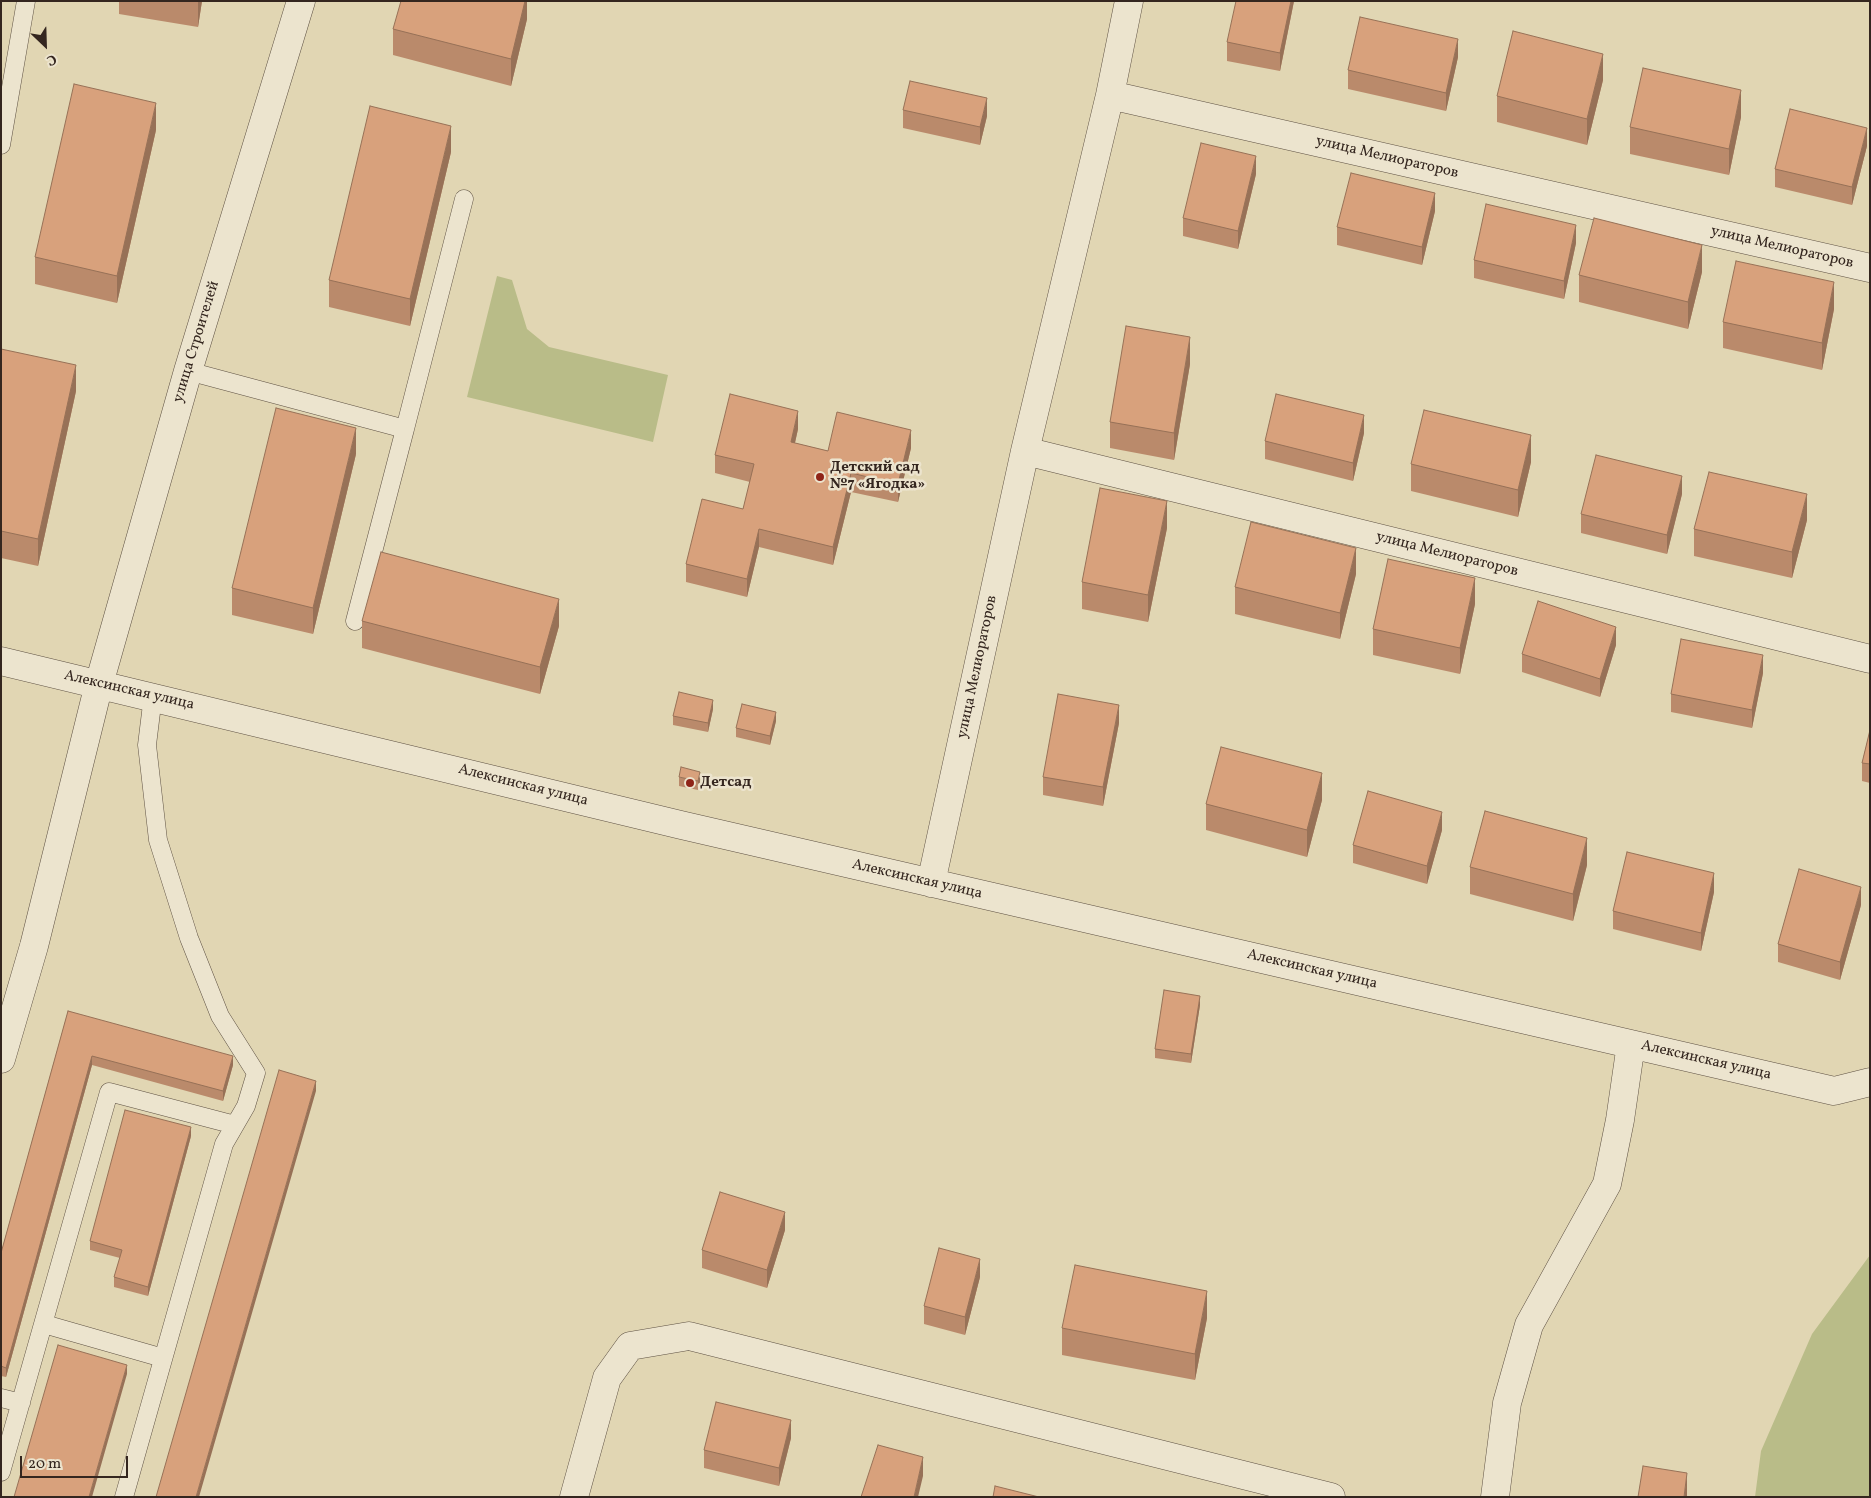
<!DOCTYPE html>
<meta charset="utf-8">
<style>
body{margin:0}
#map{position:relative;width:1871px;height:1498px;overflow:hidden;background:#e1d6b3;font-family:Vollkorn,serif}
canvas{display:block}
.frame{position:absolute;inset:0;border:2px solid #34261f;pointer-events:none}
.north{position:absolute;left:20px;top:20px;width:50px;height:50px;-webkit-text-stroke:4px #ece4ce;paint-order:stroke;rotate:156deg;font-size:14px;font-weight:700;line-height:20px;text-align:center;color:#34261f}
.north::after{content:'';display:block;margin:auto;width:18px;height:22px;background:#34261f;clip-path:polygon(50% 0,100% 100%,50% 72%,0 100%)}
.scale{position:absolute;left:20px;top:1456px;width:108px;height:22px;box-sizing:border-box;border:2px solid #34261f;border-top:0;padding-left:6px;font-size:15px;line-height:18px;white-space:nowrap;color:#34261f;-webkit-text-stroke:4px #ece4ce;paint-order:stroke}
</style>
<div id="map">
<canvas width="1871" height="1498"></canvas>
<div class="frame"></div>
<div class="north">С</div>
<div class="scale">20 m</div>
</div>
<script>
const ctx = document.querySelector('canvas').getContext('2d');
ctx.lineJoin = 'round';
function fill(path, color) {
  ctx.fillStyle = color;
  ctx.fill(path, 'evenodd');
}
function poly(rows) {
  const path = new Path2D();
  for (const r of rows) {
    path.moveTo(r[0], r[1]);
    for (let i = 2; i < r.length; i += 2) path.lineTo(r[i], r[i + 1]);
  }
  return path;
}
function strokePath(path, color, width, dash) {
  ctx.strokeStyle = color;
  ctx.lineWidth = width;
  ctx.lineCap = dash ? 'butt' : 'round';
  ctx.setLineDash(dash || []);
  ctx.stroke(path);
}
function write(font, color, halo, rows, align = 'center') {
  ctx.font = font + ' Vollkorn,serif';
  ctx.lineWidth = 5;
  ctx.setLineDash([]);
  ctx.textBaseline = 'middle';
  ctx.strokeStyle = halo;
  ctx.fillStyle = color;
  for (const [text, x, y, turn = 0] of rows) {
    ctx.save();
    ctx.translate(x, y);
    ctx.rotate((+turn || 0) * Math.PI / 180);
    ctx.textAlign = isNaN(turn) ? turn : align;
    if (halo) ctx.strokeText(text, 0, 0);
    ctx.fillText(text, 0, 0);
    ctx.restore();
  }
}
fill(poly([
 [497,276,512,280,527,329,549,347,668,375,653,442,467,397],
 [1870,1255,1870,1497,1755,1497,1761,1451,1812,1334]
]), '#b9bc88');
const service = poly([
 [1,145,26,1],
 [188,371,405,429,464,199],
 [355,621,405,429],
 [44,1324,163,1358],
 [1,1398,21,1403],
 [1,1472,109,1092,235,1125],
 [124,1497,224,1144,246,1106,256,1073,220,1016,189,938,158,840,147,745,153,696]
]);
const minor = poly([
 [1110,95,1870,268],
 [1025,451,1870,659],
 [1,661,681,825,1834,1091,1870,1082],
 [931,883,1025,451,1110,95,1129,1],
 [1,1059,34,946,99,684,188,371,301,1],
 [574,1497,607,1378,630,1346,689,1336,1331,1497],
 [1495,1497,1507,1403,1529,1325,1607,1184,1620,1120,1631,1044]
]);
strokePath(service, '#5f5244', 19);
strokePath(minor, '#5f5244', 29);
strokePath(service, '#ece4ce', 18);
strokePath(minor, '#ece4ce', 28);
fill(poly([
 [119,1,202,1,198,27,119,14],
 [527,1,527,19,511,86,393,55,393,29],
 [1294,1,1280,71,1227,61,1227,42],
 [1458,57,1446,111,1348,89,1348,70],
 [1603,80,1587,145,1497,122,1497,96],
 [903,110,987,116,980,145,903,128],
 [1741,117,1729,175,1630,154,1630,127],
 [156,130,117,303,35,284,35,257],
 [1867,146,1852,205,1775,187,1775,169],
 [451,152,410,326,329,307,329,280],
 [1256,174,1238,249,1183,236,1183,218],
 [1435,211,1422,265,1337,245,1337,227],
 [1576,243,1564,299,1474,278,1474,260],
 [1702,272,1688,329,1579,302,1579,275],
 [1834,309,1822,370,1723,348,1723,322],
 [1,349,76,391,38,566,1,558],
 [1190,364,1174,460,1110,448,1110,422],
 [798,429,795,443,828,451,911,448,898,502,851,492,833,565,759,547,747,597,686,582,686,564,743,509,750,482,715,473,715,455],
 [1364,433,1353,481,1265,459,1265,441],
 [356,454,313,634,232,615,232,588],
 [1531,462,1518,517,1411,491,1411,464],
 [1682,494,1667,554,1581,533,1581,514],
 [1807,520,1792,578,1694,556,1694,529],
 [1167,528,1148,622,1082,609,1082,582],
 [1356,574,1340,639,1235,614,1235,587],
 [1475,604,1460,674,1373,655,1373,629],
 [362,621,559,626,540,694,362,648],
 [1616,645,1600,697,1522,672,1522,654],
 [1763,673,1752,728,1671,712,1671,694],
 [713,709,708,732,673,725,673,716],
 [776,721,770,745,736,737,736,728],
 [1119,723,1103,806,1043,795,1043,777],
 [1870,730,1870,783,1862,781,1862,763],
 [679,777,700,781,698,790,679,786],
 [1322,800,1307,857,1206,830,1206,804],
 [1442,830,1427,884,1353,863,1353,845],
 [1587,865,1573,921,1470,894,1470,867],
 [1714,892,1701,951,1613,929,1613,911],
 [1861,905,1840,980,1778,962,1778,944],
 [1200,1005,1191,1063,1155,1058,1155,1049],
 [68,1011,233,1065,223,1101,92,1065,6,1377,1,1376,1,1253],
 [191,1136,148,1296,114,1287,114,1277,120,1258,90,1250,90,1241],
 [785,1230,767,1288,702,1268,702,1250],
 [980,1277,965,1335,924,1324,924,1306],
 [1207,1318,1195,1380,1062,1355,1062,1328],
 [791,1438,779,1486,704,1468,704,1450]
]), '#ba8a6b');
fill(poly([
 [198,1,202,1,198,27],
 [525,1,527,1,527,19,511,86,511,59],
 [1291,1,1294,1,1280,71,1280,53],
 [1458,39,1458,57,1446,111,1446,93],
 [1603,54,1603,80,1587,145,1587,119],
 [1741,90,1741,117,1729,175,1729,149],
 [987,98,987,116,980,145,980,127],
 [156,103,156,130,117,303,117,276],
 [451,126,451,152,410,326,410,299],
 [1867,128,1867,146,1852,205,1852,187],
 [1256,156,1256,174,1238,249,1238,231],
 [1435,193,1435,211,1422,265,1422,247],
 [1576,225,1576,243,1564,299,1564,281],
 [1702,245,1702,272,1688,329,1688,302],
 [1834,282,1834,309,1822,370,1822,343],
 [1190,337,1190,364,1174,460,1174,433],
 [76,365,76,391,38,566,38,539],
 [798,411,798,429,791,460,791,442],
 [1364,415,1364,433,1353,481,1353,463],
 [356,428,356,454,313,634,313,608],
 [911,430,911,448,898,502,898,484],
 [1531,435,1531,462,1518,517,1518,490],
 [851,473,851,492,833,565,833,547],
 [1682,476,1682,494,1667,554,1667,535],
 [1807,494,1807,520,1792,578,1792,552],
 [1167,501,1167,528,1148,622,1148,595],
 [759,529,759,547,747,597,747,579],
 [1356,548,1356,574,1340,639,1340,613],
 [1475,578,1475,604,1460,674,1460,648],
 [559,599,559,626,540,694,540,667],
 [1616,627,1616,645,1600,697,1600,679],
 [1763,655,1763,673,1752,728,1752,710],
 [713,700,713,709,708,732,708,723],
 [1119,705,1119,723,1103,806,1103,787],
 [776,712,776,721,770,745,770,736],
 [700,772,700,781,698,790,698,781],
 [1322,773,1322,800,1307,857,1307,830],
 [1442,812,1442,830,1427,884,1427,866],
 [1587,838,1587,865,1573,921,1573,894],
 [1714,873,1714,892,1701,951,1701,933],
 [1861,887,1861,905,1840,980,1840,962],
 [1200,996,1200,1005,1191,1063,1191,1054],
 [92,1056,92,1065,6,1377,6,1368],
 [233,1056,233,1065,223,1101,223,1091],
 [316,1081,316,1091,199,1497,196,1497],
 [191,1127,191,1136,148,1296,148,1287],
 [785,1212,785,1230,767,1288,767,1270],
 [980,1259,980,1277,965,1335,965,1317],
 [1207,1291,1207,1318,1195,1380,1195,1354],
 [127,1365,127,1374,92,1497,89,1497],
 [791,1420,791,1438,779,1486,779,1468],
 [923,1457,923,1476,918,1497,914,1497],
 [1687,1473,1687,1497,1684,1497]
]), '#977157');
const building = poly([
 [401,1,525,1,511,59,393,29,401,1],
 [1236,1,1291,1,1280,53,1227,42,1236,1],
 [1360,17,1458,39,1446,93,1348,70,1360,17],
 [1513,31,1603,54,1587,119,1497,96,1513,31],
 [1643,68,1741,90,1729,149,1630,127,1643,68],
 [910,81,987,98,980,127,903,110,910,81],
 [74,84,156,103,117,276,35,257,74,84],
 [370,106,451,126,410,299,329,280,370,106],
 [1790,109,1867,128,1852,187,1775,169,1790,109],
 [1201,143,1256,156,1238,231,1183,218,1201,143],
 [1351,173,1435,193,1422,247,1337,227,1351,173],
 [1486,204,1576,225,1564,281,1474,260,1486,204],
 [1594,218,1702,245,1688,302,1579,275,1594,218],
 [1736,261,1834,282,1822,343,1723,322,1736,261],
 [1126,326,1190,337,1174,433,1110,422,1126,326],
 [1,349,76,365,38,539,1,531,1,349],
 [730,394,798,411,791,442,828,451,837,412,911,430,898,484,851,473,833,547,759,529,747,579,686,564,702,499,743,509,754,464,715,455,730,394],
 [1276,394,1364,415,1353,463,1265,441,1276,394],
 [276,408,356,428,313,608,232,588,276,408],
 [1424,410,1531,435,1518,490,1411,464,1424,410],
 [1596,455,1682,476,1667,535,1581,514,1596,455],
 [1709,472,1807,494,1792,552,1694,529,1709,472],
 [1100,488,1167,501,1148,595,1082,582,1100,488],
 [1251,522,1356,548,1340,613,1235,587,1251,522],
 [381,552,559,599,540,667,362,621,381,552],
 [1388,559,1475,578,1460,648,1373,629,1388,559],
 [1538,601,1616,627,1600,679,1522,654,1538,601],
 [1681,639,1763,655,1752,710,1671,694,1681,639],
 [679,692,713,700,708,723,673,716,679,692],
 [1058,694,1119,705,1103,787,1043,777,1058,694],
 [742,704,776,712,770,736,736,728,742,704],
 [1870,730,1870,764,1862,763,1870,730],
 [1221,747,1322,773,1307,830,1206,804,1221,747],
 [681,767,700,772,698,781,679,777,681,767],
 [1368,791,1442,812,1427,866,1353,845,1368,791],
 [1485,811,1587,838,1573,894,1470,867,1485,811],
 [1627,852,1714,873,1701,933,1613,911,1627,852],
 [1799,869,1861,887,1840,962,1778,944,1799,869],
 [1164,990,1200,996,1191,1054,1155,1049,1164,990],
 [68,1011,233,1056,223,1091,92,1056,6,1368,1,1366,1,1253,68,1011],
 [279,1070,316,1081,196,1497,156,1497,279,1070],
 [125,1110,191,1127,148,1287,114,1277,122,1250,90,1241,125,1110],
 [720,1192,785,1212,767,1270,702,1250,720,1192],
 [939,1248,980,1259,965,1317,924,1306,939,1248],
 [1075,1265,1207,1291,1195,1354,1062,1328,1075,1265],
 [58,1345,127,1365,89,1497,14,1497,58,1345],
 [716,1402,791,1420,779,1468,704,1450,716,1402],
 [878,1445,923,1457,914,1497,861,1497,878,1445],
 [1643,1466,1687,1473,1684,1497,1638,1497,1643,1466],
 [995,1486,1039,1497,993,1497,995,1486]
]);
fill(building, '#d8a17c');
strokePath(building, '#977157', 1);
for (const [x, y, r, color] of [
 [820,477,5,"#8f2418"],
 [690,783,5,"#8f2418"]
]) {
  const dot = new Path2D();
  dot.arc(x, y, r, 0, 2 * Math.PI);
  ctx.fillStyle = color;
  ctx.fill(dot);
  strokePath(dot, '#ece4ce', 2);
}
write('15px', '#34261f', '#ece4ce', [
 ["улица Мелиораторов",1387,158,13],
 ["улица Мелиораторов",1782,248,13],
 ["улица Строителей",197,342,-73],
 ["улица Мелиораторов",1447,555,14],
 ["улица Мелиораторов",978,667,-78],
 ["Алексинская улица",129,691,13],
 ["Алексинская улица",523,786,14],
 ["Алексинская улица",917,880,13],
 ["Алексинская улица",1312,970,13],
 ["Алексинская улица",1706,1061,13]
]);
write('bold 15px', '#34261f', '#ece4ce', [
 ["Детский сад",830,468],
 ["№7 «Ягодка»",830,485],
 ["Детсад",700,783]
], 'left');
</script>
